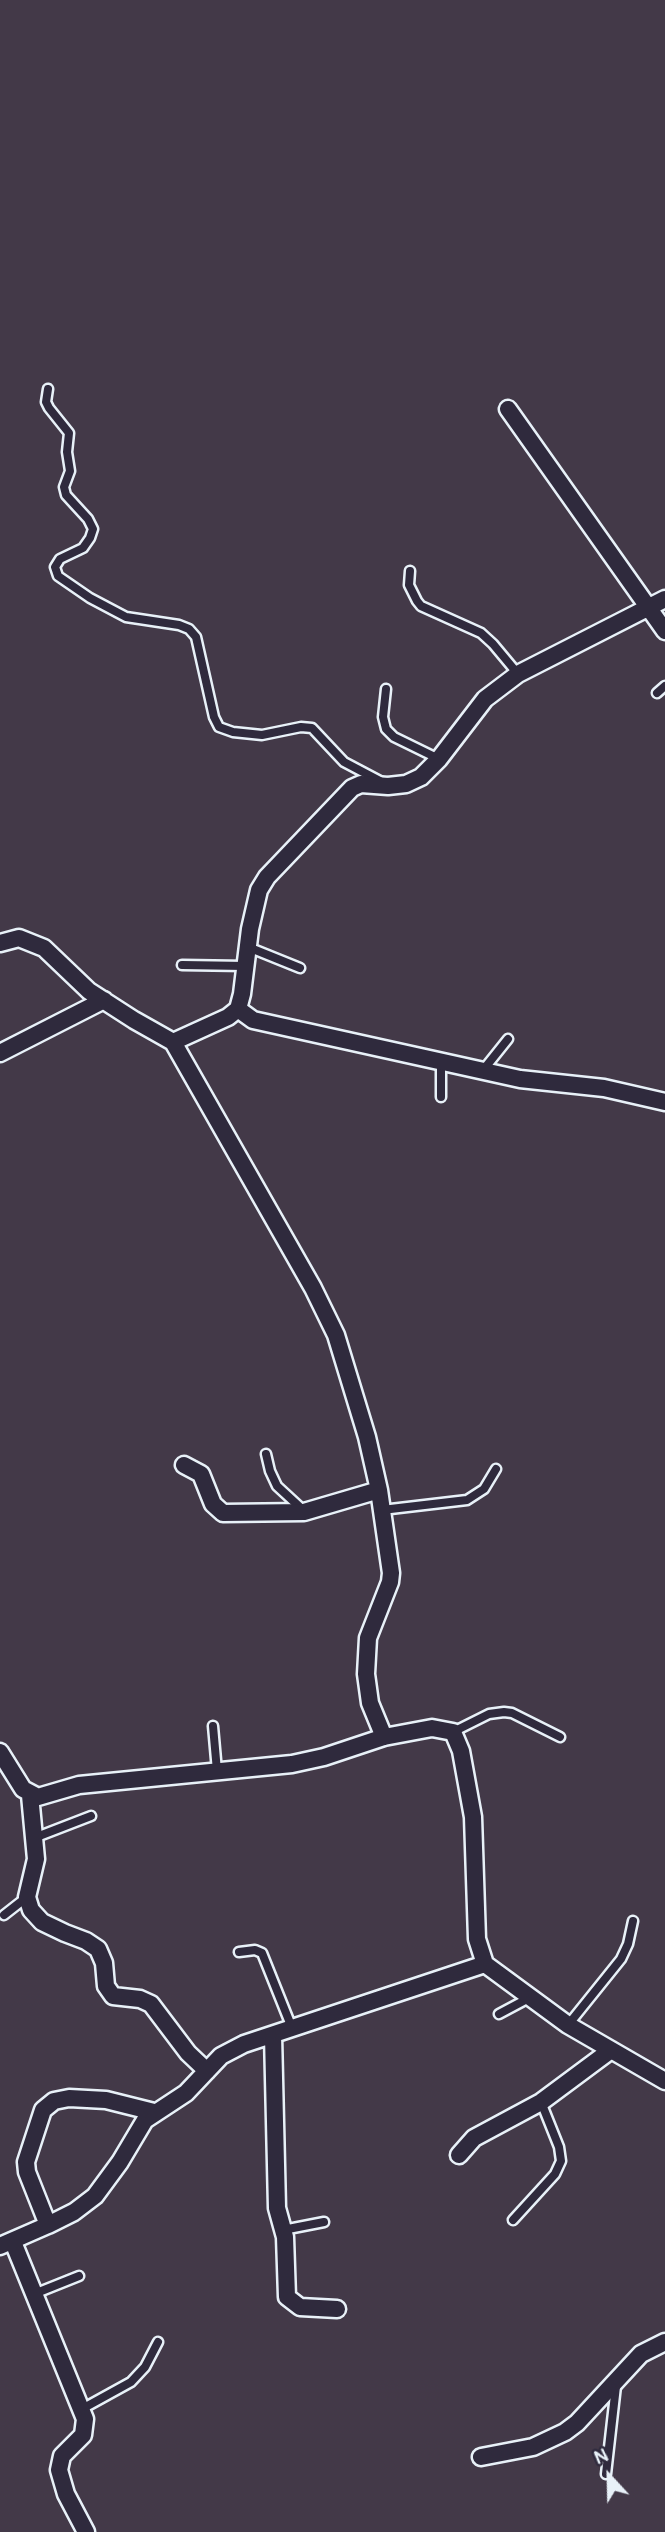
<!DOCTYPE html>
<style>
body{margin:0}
#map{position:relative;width:665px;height:2532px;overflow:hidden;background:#433948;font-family:Pangolin,sans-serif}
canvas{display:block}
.north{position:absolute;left:574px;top:2441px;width:70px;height:70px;-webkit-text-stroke:5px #2f2a3d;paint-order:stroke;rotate:338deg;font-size:19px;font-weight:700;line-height:28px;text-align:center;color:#e8f1f8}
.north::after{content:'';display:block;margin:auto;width:24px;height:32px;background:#e8f1f8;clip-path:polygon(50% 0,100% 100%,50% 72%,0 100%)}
</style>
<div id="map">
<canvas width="665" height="2532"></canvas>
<div class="north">N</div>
</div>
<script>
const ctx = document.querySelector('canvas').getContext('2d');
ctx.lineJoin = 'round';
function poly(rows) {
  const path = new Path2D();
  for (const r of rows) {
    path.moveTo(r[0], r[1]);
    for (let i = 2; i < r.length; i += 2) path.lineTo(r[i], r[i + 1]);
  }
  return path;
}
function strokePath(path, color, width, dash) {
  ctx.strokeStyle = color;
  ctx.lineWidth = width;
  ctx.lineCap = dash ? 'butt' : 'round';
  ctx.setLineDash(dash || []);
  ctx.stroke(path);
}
const service = poly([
 [48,389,46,402,49,408,69,433,67,452,70,471,64,487,66,495,88,519,93,529,90,538,83,548,60,559,55,567,58,576,90,598,126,617,179,625,189,629,196,637,214,717,219,727,233,732,262,735,301,727,312,728,344,762,380,781],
 [410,571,409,585,417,601,421,606,481,633,493,644,518,674],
 [386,689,383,717,386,729,394,737,439,759],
 [657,693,665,686],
 [248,947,300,968],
 [182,965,245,966],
 [441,1060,441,1097],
 [484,1069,508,1039],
 [266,1454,270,1471,277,1486,303,1510],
 [382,1510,467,1500,484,1489,496,1469],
 [213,1726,217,1771],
 [453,1732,489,1714,504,1712,512,1713,560,1737],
 [34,1838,91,1816],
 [4,1915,27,1897],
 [239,1952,255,1950,262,1953,292,2028],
 [499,2014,529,1998],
 [568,2025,621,1959,628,1944,633,1921],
 [513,2220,555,2174,561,2161,559,2147,541,2102],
 [283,2230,324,2222],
 [34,2294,79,2276],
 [82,2409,131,2382,145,2367,158,2342],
 [606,2474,616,2386]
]);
const minor = poly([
 [508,409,665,631],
 [0,943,19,938,44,948,89,991,134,1020,173,1042,228,1017,238,1009,242,994,250,929,259,890,267,877,352,788,361,784,388,786,406,784,421,777,439,759,485,699,518,674,665,599],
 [238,1009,253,1020,520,1079,604,1088,665,1102],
 [173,1042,313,1288,336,1335,367,1437,379,1490,391,1573,390,1582,368,1638,366,1674,370,1703,384,1737],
 [0,1053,104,1000],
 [184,1465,201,1474,213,1504,223,1513,304,1512,379,1490],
 [0,1752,23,1789,38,1797,79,1785,292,1764,324,1757,384,1737,432,1728,453,1732,461,1751,473,1817,477,1939,485,1964,568,2025,665,2081],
 [30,1795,36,1859,27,1897,31,1910,42,1922,65,1933,86,1941,98,1949,104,1963,106,1986,113,1996,140,1999,151,2004,188,2053,207,2071],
 [273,2035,277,2208,285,2237,287,2297,300,2307,337,2309],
 [459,2155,474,2138,541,2102,611,2050],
 [48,2225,27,2172,26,2162,43,2110,54,2101,69,2098,106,2100,154,2112],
 [13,2242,85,2419,83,2435,62,2456,59,2470,66,2494,86,2532],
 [0,2246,48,2225,74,2212,95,2196,120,2162,145,2120,186,2093,221,2056,244,2044,485,1964],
 [481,2457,533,2447,565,2432,577,2423,641,2354,665,2342]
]);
strokePath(service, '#e8f1f8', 13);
strokePath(minor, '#e8f1f8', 21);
strokePath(service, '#2f2a3d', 8);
strokePath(minor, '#2f2a3d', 16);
</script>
